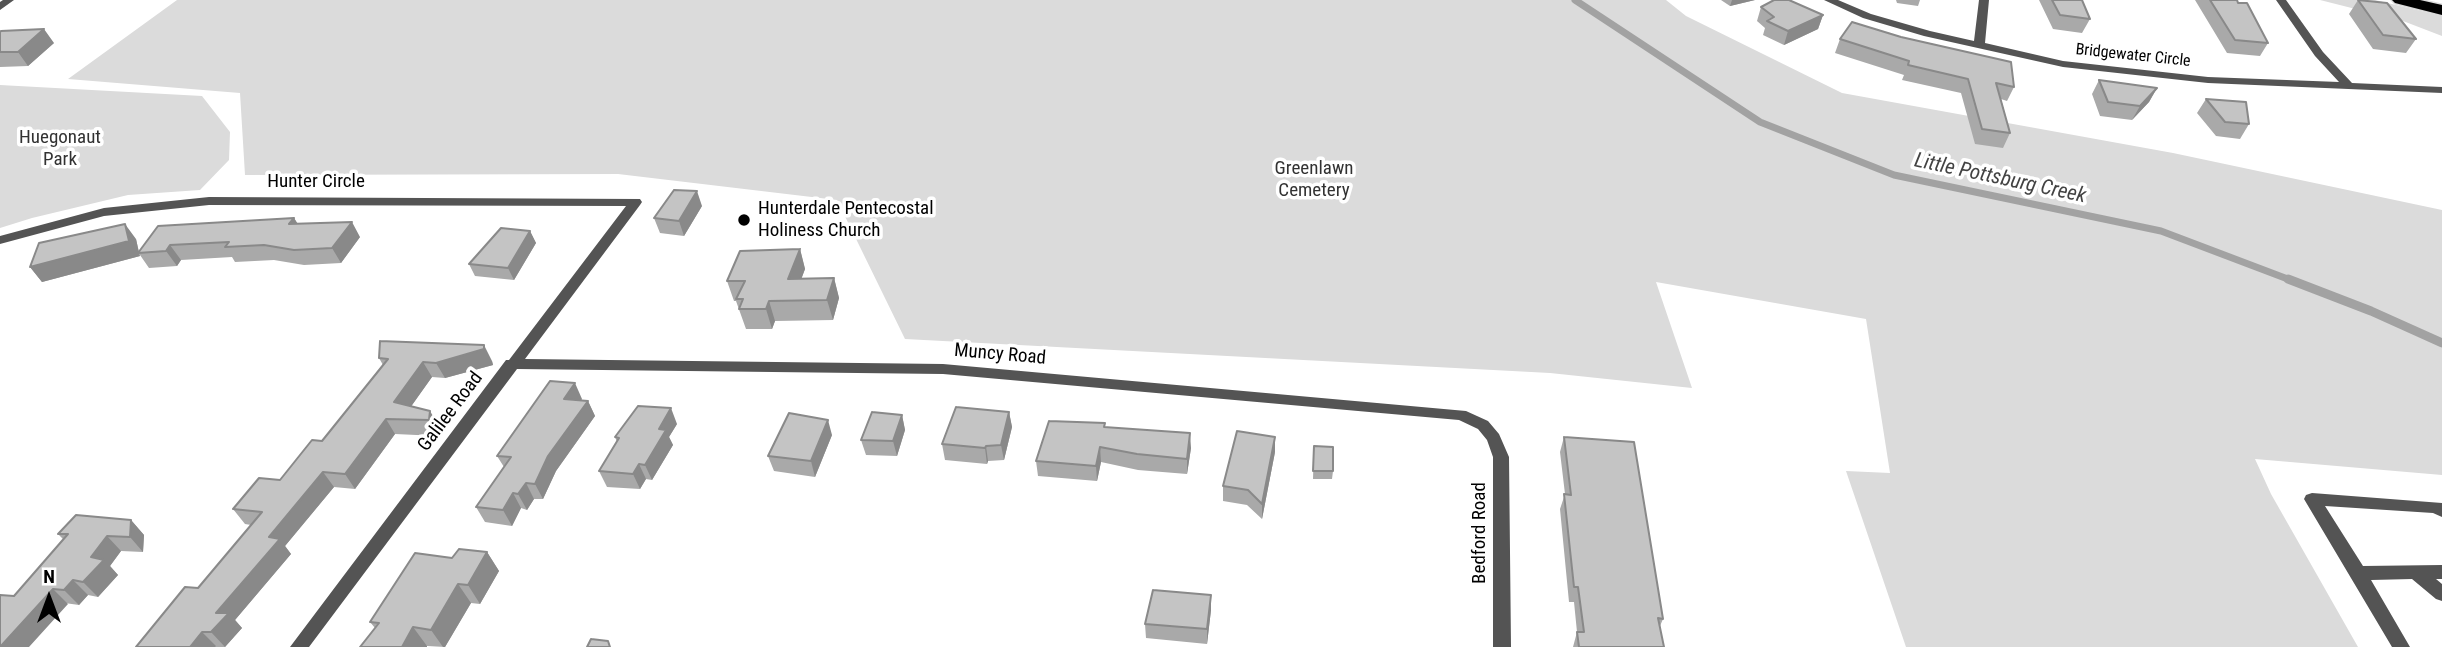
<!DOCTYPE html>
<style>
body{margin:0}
#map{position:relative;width:2442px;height:647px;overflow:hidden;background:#fff;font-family:"Roboto Condensed",sans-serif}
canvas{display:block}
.north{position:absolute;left:14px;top:563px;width:70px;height:70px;-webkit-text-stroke:5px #fff;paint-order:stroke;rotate:0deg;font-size:19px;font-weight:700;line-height:28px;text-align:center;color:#000}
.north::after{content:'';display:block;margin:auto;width:24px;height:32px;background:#000;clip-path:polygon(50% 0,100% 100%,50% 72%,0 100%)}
</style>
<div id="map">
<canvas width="2442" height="647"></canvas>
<div class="north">N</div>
</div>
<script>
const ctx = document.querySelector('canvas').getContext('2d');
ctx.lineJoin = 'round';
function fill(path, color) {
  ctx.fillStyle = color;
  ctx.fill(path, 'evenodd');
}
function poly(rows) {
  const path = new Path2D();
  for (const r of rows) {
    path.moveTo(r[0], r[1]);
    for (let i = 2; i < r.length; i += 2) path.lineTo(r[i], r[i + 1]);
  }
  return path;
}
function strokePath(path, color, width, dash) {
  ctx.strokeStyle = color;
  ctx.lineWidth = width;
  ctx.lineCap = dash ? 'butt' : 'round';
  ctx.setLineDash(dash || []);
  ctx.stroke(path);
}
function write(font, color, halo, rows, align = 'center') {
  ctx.font = font + ' "Roboto Condensed",sans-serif';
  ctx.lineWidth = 7;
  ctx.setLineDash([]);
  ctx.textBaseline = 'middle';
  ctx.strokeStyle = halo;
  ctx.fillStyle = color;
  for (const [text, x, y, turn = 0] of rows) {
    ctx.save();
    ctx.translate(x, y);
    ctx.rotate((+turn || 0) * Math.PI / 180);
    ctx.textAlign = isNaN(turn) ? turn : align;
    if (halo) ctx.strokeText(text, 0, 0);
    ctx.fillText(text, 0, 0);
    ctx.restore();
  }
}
fill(poly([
 [177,0,1666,0,1686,16,1842,93,2173,153,2442,210,2442,475,2255,459,2271,494,2358,647,1906,647,1846,471,1890,473,1866,319,1656,282,1692,388,1550,373,905,339,837,200,618,174,245,175,240,93,68,79],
 [2320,0,2375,0,2442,16,2442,36,2403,21],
 [0,85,202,96,230,132,229,160,200,190,128,195,32,218,0,228]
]), '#dbdbdb');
strokePath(poly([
 [1575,0,1760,122,1894,175,2161,231,2293,281]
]), '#a2a2a2', 7);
strokePath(poly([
 [2288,279,2371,311,2442,343]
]), '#a2a2a2', 9);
const motorway = poly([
 [2392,0,2420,0,2442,5,2442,15,2395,3,2392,0]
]);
strokePath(motorway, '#dbdbdb', 3);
fill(poly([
 [2312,493,2442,503,2442,517,2433,513,2325,506,2363,566,2442,565,2442,579,2436,579,2442,584,2442,601,2436,599,2412,579,2371,580,2410,647,2392,647,2304,499,2306,495,2312,493]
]), '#545454');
fill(poly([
 [3,0,14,0,0,10,0,2,3,0],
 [1824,0,1838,0,1871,14,1930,31,1974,41,1979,0,1989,0,1985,43,2063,61,2208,77,2339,82,2315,56,2276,0,2286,0,2323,52,2352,83,2442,87,2442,93,2208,83,2063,67,1924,36,1863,18,1824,0],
 [209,197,640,199,642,202,640,205,525,359,943,364,1466,411,1488,421,1499,434,1509,457,1511,647,1493,647,1493,457,1487,440,1478,429,1459,420,943,374,517,369,309,647,290,647,506,360,509,360,626,206,209,205,104,216,0,244,0,236,104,208,209,197]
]), '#545454');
fill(motorway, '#000');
fill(poly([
 [1721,0,1755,0,1730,6],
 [1896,0,1920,0,1918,6,1897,3],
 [2039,0,2082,0,2090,19,2082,33,2053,29],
 [2195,0,2237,0,2268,43,2260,56,2227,53],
 [2358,0,2416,39,2406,53,2373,49,2349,14],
 [1761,7,1823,15,1818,29,1784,45,1763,35,1765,28,1757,21],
 [0,32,54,43,28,66,0,67],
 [1901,37,2014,87,2007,101,2001,99,2010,133,2003,148,1975,144,1961,93,1902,80,1904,75,1835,53,1840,39],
 [2099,80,2157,88,2149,102,2132,120,2100,116,2092,94],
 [2206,99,2249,124,2240,139,2216,136,2197,113],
 [702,206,684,236,660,233,654,218],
 [294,218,298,224,360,237,341,263,304,265,274,260,235,262,232,257,181,260,177,266,149,268,140,255,140,256,42,282,30,267,136,239,139,252],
 [530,231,536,243,514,280,475,276,469,264],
 [800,249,805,269,801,279,834,278,839,298,833,320,775,321,772,329,746,329,736,301,734,301,727,281],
 [379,358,492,361,493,365,445,378,432,377,411,406,439,426,438,436,395,434,355,489,334,487,285,546,291,554,235,620,242,628,225,647,136,647,198,588,251,525,245,524,233,509,280,480,322,441,383,365],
 [582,399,581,400,588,401,595,416,556,471,543,499,534,499,527,510,521,508,512,526,485,522,476,507,504,467,497,456],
 [1009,412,1012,427,1004,460,988,461,987,464,945,460,942,444],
 [902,415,905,430,897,456,866,455,861,440],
 [1105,423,1105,427,1191,448,1187,474,1138,470,1101,462,1097,481,1038,476,1036,461],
 [677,424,669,437,673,445,652,480,646,479,640,489,607,487,599,471,617,442,615,437],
 [832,435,815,477,774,471,768,456],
 [1564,437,1663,619,1660,626,1664,647,1573,647,1577,632,1574,602,1569,602,1560,509,1565,494,1560,452],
 [1314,446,1333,471,1332,479,1313,479],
 [1275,452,1262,519,1247,505,1223,501,1223,486],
 [131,520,144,535,143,552,121,551,110,566,118,575,98,597,88,595,79,605,14,596,64,540,58,534],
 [487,552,499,571,480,604,471,603,445,647,427,646,375,628,370,622],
 [1211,595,1211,610,1207,644,1146,638,1145,624]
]), '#a9a9a9');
fill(poly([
 [1732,0,1755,0,1730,6],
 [1823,15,1818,29,1784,45,1788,31],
 [44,29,54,43,28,66,18,52],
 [2157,88,2149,102,2132,120,2140,106],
 [697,191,702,206,684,236,679,221],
 [294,218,303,233,289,224],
 [352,222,360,237,341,263,332,248],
 [125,224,136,239,139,253,138,253,140,256,42,282,30,267],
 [530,231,536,243,514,280,508,268],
 [170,245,181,260,177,266,166,251],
 [800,249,805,269,794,299,788,279],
 [834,278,839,298,833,320,827,300],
 [769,301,775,321,772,329,766,309],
 [484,345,492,361,493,365,445,378,436,363],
 [423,362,432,377,403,418,394,402],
 [575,383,582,399,572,414,564,399],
 [588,401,595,416,556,471,543,499,535,484,548,456],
 [671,408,677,424,669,437,673,445,652,480,645,465,659,429],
 [430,411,439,426,438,436,429,420],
 [1009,412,1012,427,1004,460,1001,445],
 [902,415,905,430,897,456,893,441],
 [386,419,395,434,355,489,345,474],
 [828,420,832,435,815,477,811,461],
 [1190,433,1191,448,1187,474,1187,459],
 [1275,437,1275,452,1262,519,1262,504],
 [986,446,988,461,987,464,985,448],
 [1100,447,1101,462,1097,481,1096,466],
 [639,464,646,479,640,489,633,474],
 [323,472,334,487,285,546,291,554,235,620,242,628,225,647,211,632,216,613,269,537],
 [526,483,534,499,527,510,518,494],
 [513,493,521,508,512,526,503,510],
 [131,520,144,535,143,552,130,537],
 [107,536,121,551,110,566,118,575,98,597,83,582,91,557],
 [487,552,499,571,480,604,468,585],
 [73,580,88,595,79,605,64,590],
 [458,584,471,603,445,647,443,647,431,630],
 [53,589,68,604,29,647,0,647],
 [1211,595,1211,610,1207,644,1207,629],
 [413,627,427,646,427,647,402,647],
 [202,632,216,646,215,647,190,647]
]), '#898989');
const building = poly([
 [1774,0,1789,0,1823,15,1788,31,1767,21,1774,17,1761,7,1774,0],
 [2052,0,2082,0,2090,19,2060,15,2052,0],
 [2210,0,2237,0,2238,3,2247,3,2268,43,2235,40,2210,0],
 [2358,0,2387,3,2416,39,2383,35,2358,0],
 [1852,22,1901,37,2011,62,2014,87,1996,83,2010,133,1982,129,1968,79,1908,65,1909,61,1840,39,1852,22],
 [44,29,18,52,0,52,0,32,1,31,44,29],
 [2099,80,2157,88,2140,106,2108,102,2099,80],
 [2206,99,2246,102,2249,124,2225,122,2206,99],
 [674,190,697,191,679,221,654,218,674,190],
 [294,218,289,224,352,222,332,248,294,250,264,245,225,247,229,242,170,245,166,251,138,253,158,226,294,218],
 [125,224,129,241,30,267,39,243,125,224],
 [501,228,530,231,508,268,469,264,501,228],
 [800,249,788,279,834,278,827,300,769,301,766,309,739,309,743,299,736,299,745,281,727,281,740,251,800,249],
 [380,341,484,345,484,349,436,363,423,362,394,402,430,411,429,420,386,419,345,474,323,472,269,537,280,539,216,613,229,613,211,632,202,632,190,647,136,647,185,587,198,588,262,512,233,509,259,478,280,480,312,440,322,441,388,359,379,358,380,341],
 [550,381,575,383,564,399,588,401,548,456,535,484,526,483,518,494,513,493,503,510,476,507,511,457,497,456,550,381],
 [638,406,671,408,659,429,666,430,645,465,639,464,633,474,599,471,619,438,615,437,638,406],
 [956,407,1009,412,1001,445,986,446,985,448,942,444,956,407],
 [872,412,902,415,893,441,861,440,872,412],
 [789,413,828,420,811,461,768,456,789,413],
 [1049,421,1105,423,1104,427,1190,433,1187,459,1137,454,1100,447,1096,466,1036,461,1049,421],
 [1237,431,1275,437,1262,504,1248,490,1223,486,1237,431],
 [1564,437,1634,442,1663,619,1658,618,1664,647,1579,647,1577,632,1584,632,1578,587,1574,587,1564,494,1571,495,1564,437],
 [1314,446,1333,447,1333,471,1313,471,1314,446],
 [76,515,131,520,130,537,107,536,91,557,104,560,83,582,73,580,64,590,53,589,0,647,0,595,14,596,68,534,58,534,76,515],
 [459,549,487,552,468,585,458,584,431,630,413,627,402,647,360,647,379,623,370,622,415,553,452,558,459,549],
 [1153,590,1211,595,1207,629,1145,624,1153,590],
 [591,639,608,641,610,647,587,647,591,639]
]);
fill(building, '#c4c4c4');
strokePath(building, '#898989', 2);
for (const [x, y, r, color] of [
 [744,220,7,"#000"]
]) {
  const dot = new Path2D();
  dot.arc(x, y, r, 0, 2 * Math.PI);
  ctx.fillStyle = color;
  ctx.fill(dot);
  strokePath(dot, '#fff', 2.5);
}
write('16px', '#000', '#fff', [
 ["Bridgewater Circle",2133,56,6]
]);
write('19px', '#323232', '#fff', [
 ["Huegonaut",60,138],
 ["Park",60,160],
 ["Greenlawn",1314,169],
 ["Cemetery",1314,191]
]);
write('19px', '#000', '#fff', [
 ["Hunter Circle",316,182],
 ["Muncy Road",1000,355,5],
 ["Galilee Road",451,412,-53],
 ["Bedford Road",1480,533,-90]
]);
write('19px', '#000', '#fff', [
 ["Hunterdale Pentecostal",758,209],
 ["Holiness Church",758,231]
], 'left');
write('italic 21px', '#434343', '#fff', [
 ["Little Pottsburg Creek",2000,179,12]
]);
</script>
